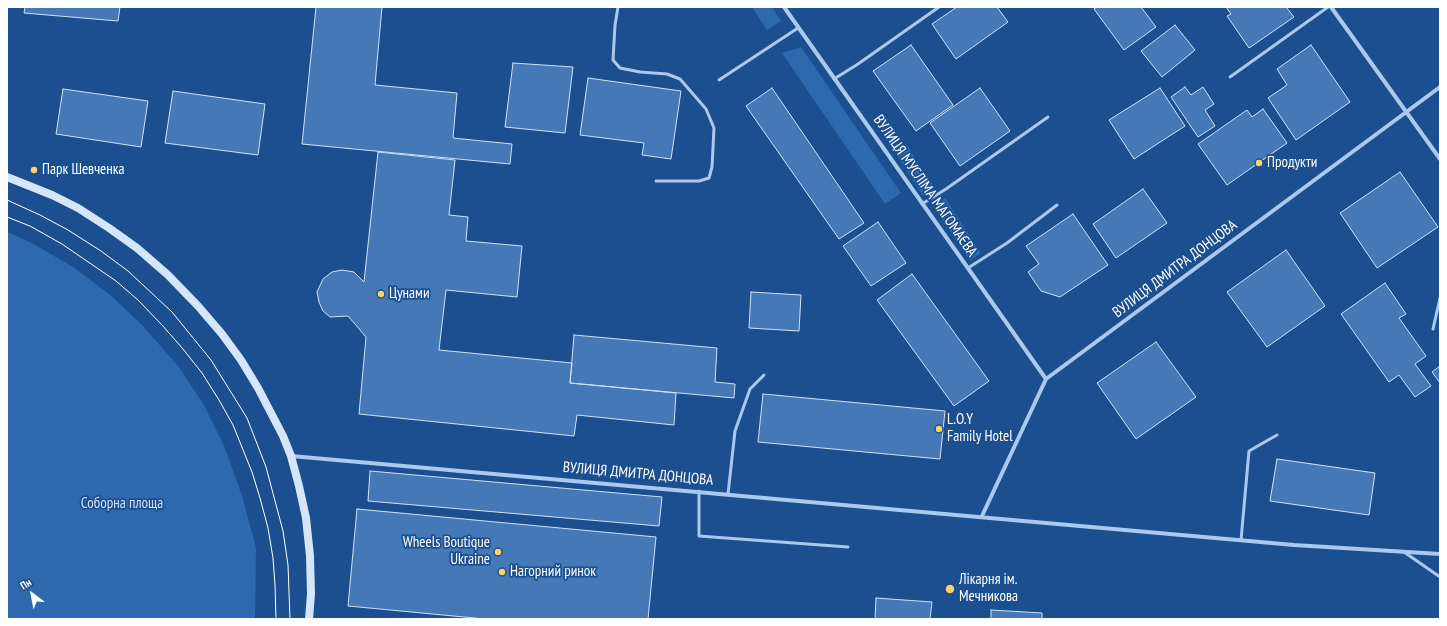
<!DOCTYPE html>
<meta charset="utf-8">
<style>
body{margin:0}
#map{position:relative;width:1447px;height:626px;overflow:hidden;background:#1b4f8f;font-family:"PT Sans Narrow",sans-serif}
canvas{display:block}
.frame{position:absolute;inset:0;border:8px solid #fff;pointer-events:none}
.north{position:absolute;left:12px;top:574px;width:40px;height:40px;-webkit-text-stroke:3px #1b4f8f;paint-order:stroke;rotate:328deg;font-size:11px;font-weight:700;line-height:16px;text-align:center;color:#fff}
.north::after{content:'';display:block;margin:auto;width:14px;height:18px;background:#fff;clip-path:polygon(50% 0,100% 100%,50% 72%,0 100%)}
</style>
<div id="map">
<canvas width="1447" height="626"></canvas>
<div class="frame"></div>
<div class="north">Пн</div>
</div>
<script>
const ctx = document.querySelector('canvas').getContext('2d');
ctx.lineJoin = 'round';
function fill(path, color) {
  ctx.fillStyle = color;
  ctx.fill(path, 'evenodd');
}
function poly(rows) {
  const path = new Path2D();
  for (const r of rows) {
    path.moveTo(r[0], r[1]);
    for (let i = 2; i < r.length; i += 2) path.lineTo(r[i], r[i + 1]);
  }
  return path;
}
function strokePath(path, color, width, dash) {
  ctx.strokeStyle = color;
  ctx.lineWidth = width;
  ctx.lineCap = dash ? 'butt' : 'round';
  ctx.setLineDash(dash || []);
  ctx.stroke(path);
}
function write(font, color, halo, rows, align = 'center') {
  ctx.font = font + ' "PT Sans Narrow",sans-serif';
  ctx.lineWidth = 3.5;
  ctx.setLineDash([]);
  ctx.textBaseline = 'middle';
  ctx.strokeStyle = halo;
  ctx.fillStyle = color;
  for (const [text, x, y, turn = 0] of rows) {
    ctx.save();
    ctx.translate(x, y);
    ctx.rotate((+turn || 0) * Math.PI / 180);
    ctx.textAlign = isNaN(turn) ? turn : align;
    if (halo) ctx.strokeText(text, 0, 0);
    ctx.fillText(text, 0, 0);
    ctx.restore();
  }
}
fill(poly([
 [752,7,772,7,781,21,767,30],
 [801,47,901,193,885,204,782,53],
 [906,144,935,188,923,196,894,151],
 [945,198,981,253,970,261,933,206],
 [7,232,30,242,73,267,109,294,142,325,179,367,204,405,225,448,242,496,256,548,255,619,7,619]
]), '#2e69ad');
const building = poly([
 [25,7,120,7,118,21,24,13,25,7],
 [316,7,382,7,375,85,457,93,453,138,512,144,510,164,302,144,316,7],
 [957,7,997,7,1008,22,956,59,932,24,957,7],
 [1097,7,1141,7,1156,27,1124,50,1094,9,1097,7],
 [1226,7,1286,7,1294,17,1249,48,1227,16,1231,14,1226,7],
 [1175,25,1195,50,1162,77,1141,51,1175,25],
 [911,45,953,105,916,131,873,71,911,45],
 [1311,45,1350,102,1296,140,1268,98,1287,85,1277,69,1311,45],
 [513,63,573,67,565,133,505,127,513,63],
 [588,78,681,91,671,159,642,155,644,143,580,135,588,78],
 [1185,87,1191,95,1203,87,1214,104,1205,110,1215,126,1198,137,1171,97,1185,87],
 [772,88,864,223,839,239,746,106,772,88],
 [980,88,1010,131,960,166,930,123,980,88],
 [1160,88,1185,126,1134,159,1109,120,1160,88],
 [63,89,148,101,141,147,56,134,63,89],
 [173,91,265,104,258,155,165,143,173,91],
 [1263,109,1287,143,1227,185,1198,144,1247,110,1252,117,1263,109],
 [378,152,455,160,449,215,468,217,466,241,522,246,517,297,446,290,439,350,572,363,570,383,676,393,674,425,577,415,574,436,359,414,366,337,348,316,330,317,323,311,319,302,317,292,323,279,332,272,342,270,354,272,364,282,378,152],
 [1400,172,1438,227,1377,268,1340,213,1400,172],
 [1143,189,1167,223,1116,258,1093,224,1143,189],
 [1073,214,1108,265,1060,297,1041,291,1028,272,1039,264,1026,246,1073,214],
 [878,222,906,263,871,286,843,246,878,222],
 [1286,250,1325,306,1267,347,1227,292,1286,250],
 [912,274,989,381,954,406,877,300,912,274],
 [1385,283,1406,314,1399,318,1426,356,1415,364,1431,386,1415,397,1399,375,1389,382,1341,314,1385,283],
 [751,292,801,295,799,331,749,328,751,292],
 [574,335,717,348,715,382,735,384,734,398,570,383,574,335],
 [1156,342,1196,397,1136,439,1097,383,1156,342],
 [1440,366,1440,383,1432,372,1440,366],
 [763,394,945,411,940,459,758,442,763,394],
 [1277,459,1375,473,1369,515,1270,501,1277,459],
 [370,471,662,497,659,526,368,501,370,471],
 [357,509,656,537,648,619,485,619,348,606,357,509],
 [876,598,932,602,930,619,875,619,876,598],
 [991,610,1042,613,1042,619,991,619,991,610]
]);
fill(building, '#4478b7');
strokePath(building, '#cfe3fa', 1);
strokePath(poly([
 [618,7,615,25,613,60,620,68,640,72,667,74,680,79,706,109,714,128,712,167,709,178,699,181,656,181],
 [1230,77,1328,7],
 [834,79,858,64,939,7],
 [719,80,798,28],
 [922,204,946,189,1048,117],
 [968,268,1007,243,1057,205],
 [1433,329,1440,298],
 [699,491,699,536,848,547],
 [728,494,735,431,750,389,764,375],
 [1241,540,1249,451,1277,435],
 [1404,552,1440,577]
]), '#a9c9ee', 3);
strokePath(poly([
 [784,7,1046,379],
 [1331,7,1440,159],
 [291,456,1294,545,1440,554],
 [982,516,1046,379,1440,87]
]), '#a9c9ee', 4);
strokePath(poly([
 [7,177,52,195,78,208,109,228,137,248,168,275,198,306,222,334,241,360,258,388,283,436,291,456,299,486,306,518,310,556,311,594,309,619]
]), '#d6e6fa', 8);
strokePath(poly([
 [7,200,40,215,68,230,101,251,128,271,172,312,211,360,247,418,266,467,283,531,288,565,290,619],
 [7,217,30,226,62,244,116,281,138,300,162,325,183,349,202,373,219,400,233,425,252,472,260,498,268,528,273,558,275,585,276,619]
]), '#fff', 1);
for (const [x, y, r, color] of [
 [1259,163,4,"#ffd166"],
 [34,170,4,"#ffd166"],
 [381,294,4,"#ffd166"],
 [939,429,4,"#ffd166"],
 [498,552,4,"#ffd166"],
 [502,572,4,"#ffd166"],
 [950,589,5,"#ffd166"]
]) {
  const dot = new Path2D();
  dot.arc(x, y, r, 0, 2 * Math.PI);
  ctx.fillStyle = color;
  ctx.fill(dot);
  strokePath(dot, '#1b4f8f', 1.5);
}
write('15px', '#fff', '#1b4f8f', [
 ["Продукти",1267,163],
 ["Парк Шевченка",42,170],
 ["Цунами",389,294],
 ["L.O.Y",947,420],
 ["Family Hotel",947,437],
 ["Wheels Boutique",490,543,"right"],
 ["Ukraine",490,560,"right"],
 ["Нагорний ринок",510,572],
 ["Лікарня ім.",959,580],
 ["Мечникова",959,597]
], 'left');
write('15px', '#fff', '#1b4f8f', [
 ["ВУЛИЦЯ МУСЛІМА МАГОМАЄВА",925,186,55],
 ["ВУЛИЦЯ ДМИТРА ДОНЦОВА",1175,269,-37],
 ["ВУЛИЦЯ ДМИТРА ДОНЦОВА",638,474,5]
]);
write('15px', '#cfe3fa', '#1b4f8f', [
 ["Соборна площа",122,504]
]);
</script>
